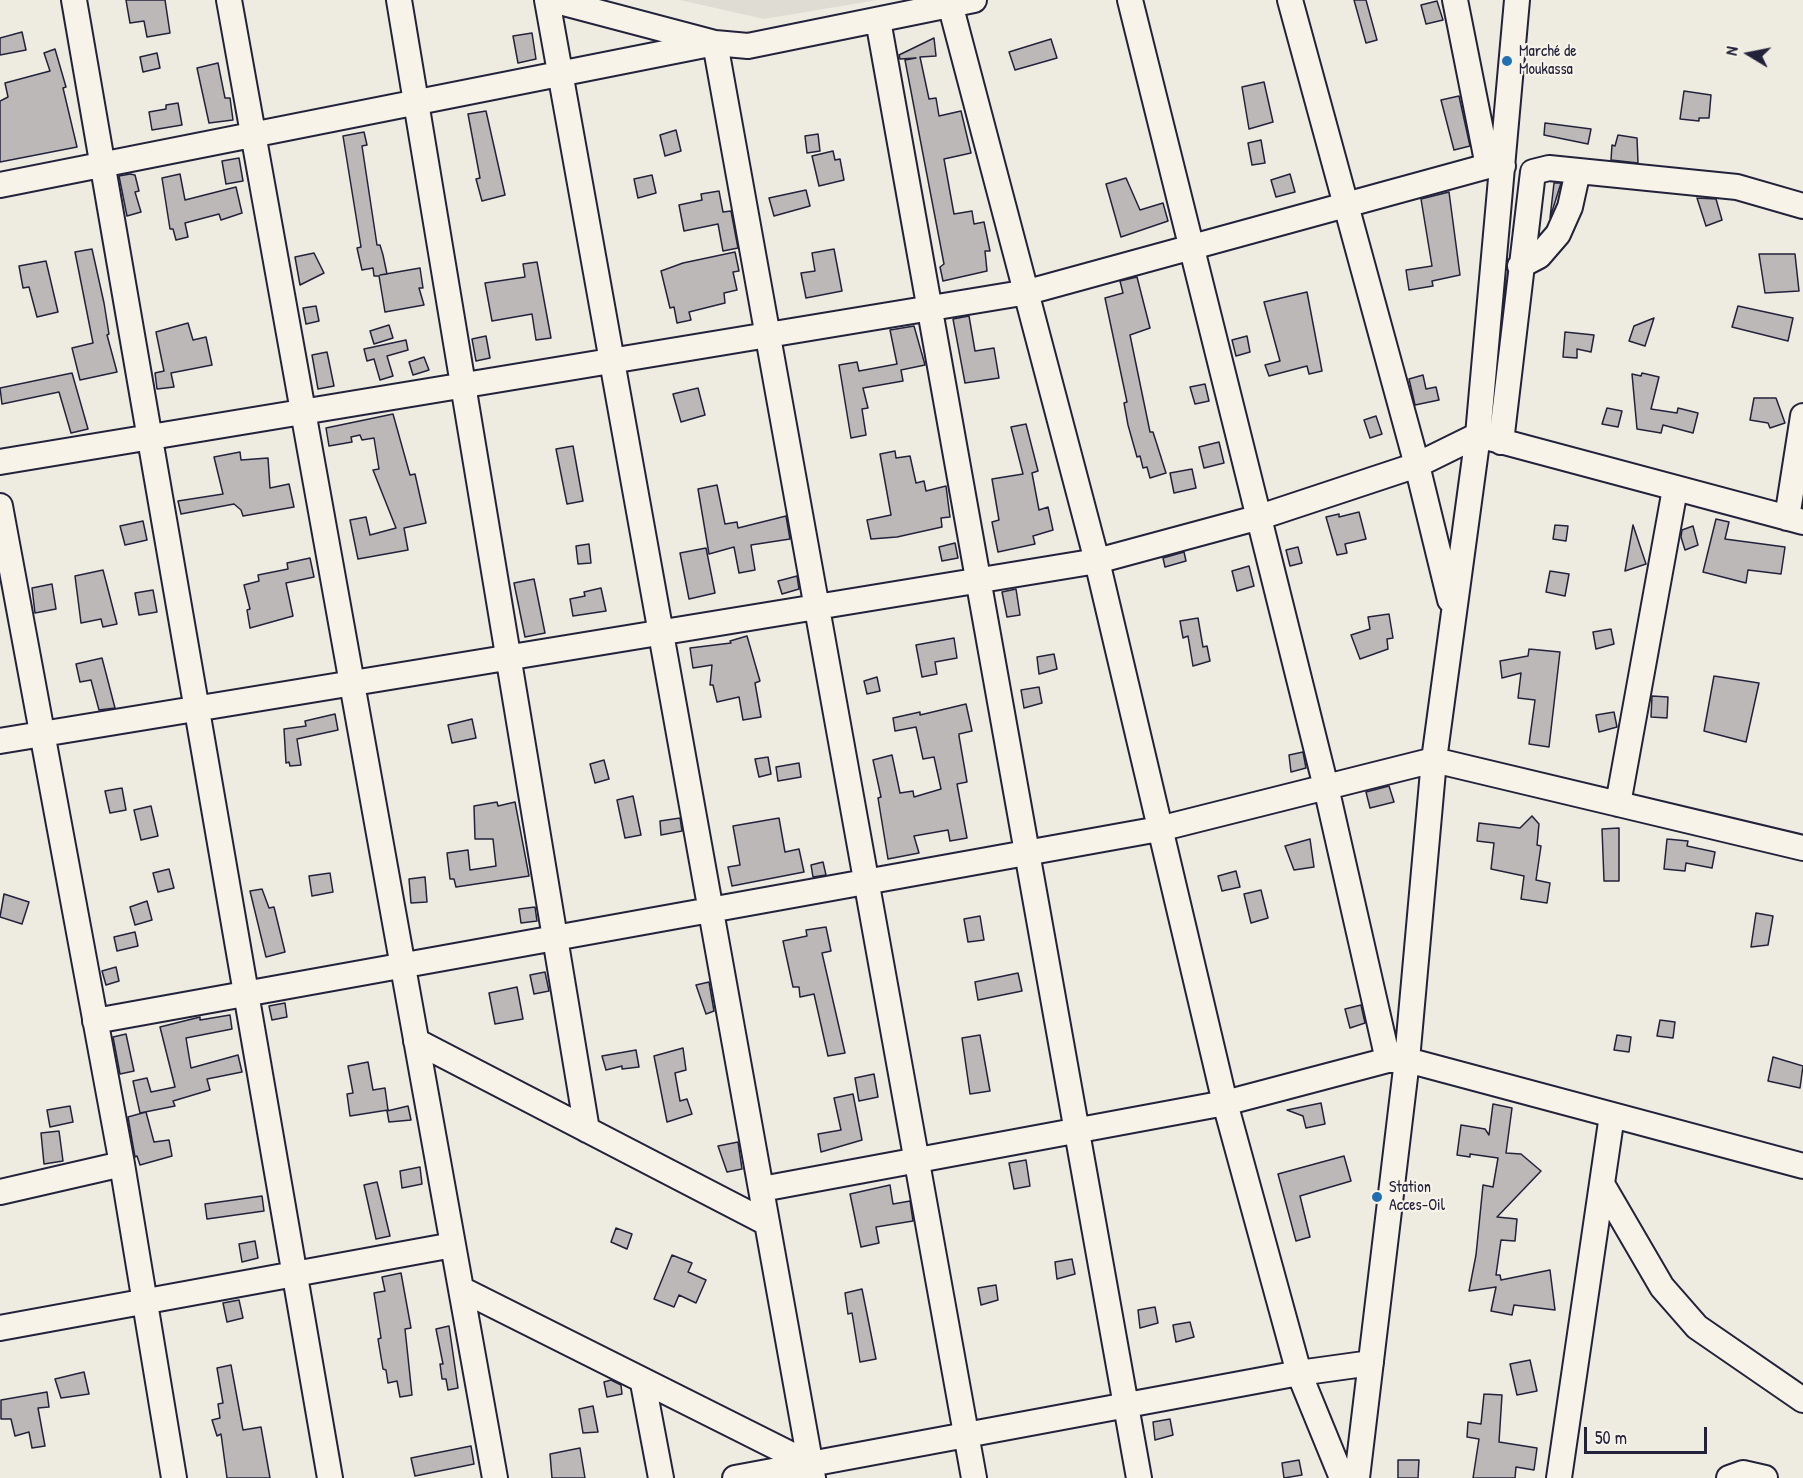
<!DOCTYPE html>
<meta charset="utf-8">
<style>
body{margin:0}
#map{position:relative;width:1803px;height:1478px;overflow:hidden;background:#eeebe1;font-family:"Patrick Hand",sans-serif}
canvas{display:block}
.north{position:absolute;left:1719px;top:24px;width:60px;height:60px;-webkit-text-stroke:4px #f7f3e8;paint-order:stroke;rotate:280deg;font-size:16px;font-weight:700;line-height:24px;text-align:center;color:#22223b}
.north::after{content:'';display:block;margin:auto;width:21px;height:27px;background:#22223b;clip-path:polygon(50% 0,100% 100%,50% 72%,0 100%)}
.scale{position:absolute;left:1584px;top:1427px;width:123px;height:27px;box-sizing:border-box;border:3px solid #22223b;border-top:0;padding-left:8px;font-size:18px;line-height:21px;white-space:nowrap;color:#22223b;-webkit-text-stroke:4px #f7f3e8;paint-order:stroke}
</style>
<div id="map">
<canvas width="1803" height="1478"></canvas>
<div class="north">N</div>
<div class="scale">50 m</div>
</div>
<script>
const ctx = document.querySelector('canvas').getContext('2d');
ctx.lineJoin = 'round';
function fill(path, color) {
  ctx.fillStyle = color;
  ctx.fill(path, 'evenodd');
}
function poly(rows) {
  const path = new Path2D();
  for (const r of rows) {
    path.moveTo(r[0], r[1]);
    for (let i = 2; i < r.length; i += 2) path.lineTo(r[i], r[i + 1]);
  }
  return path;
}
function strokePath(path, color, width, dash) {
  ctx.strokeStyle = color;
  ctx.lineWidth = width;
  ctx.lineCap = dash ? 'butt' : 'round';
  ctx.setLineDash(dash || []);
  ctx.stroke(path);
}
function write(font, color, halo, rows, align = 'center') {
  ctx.font = font + ' "Patrick Hand",sans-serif';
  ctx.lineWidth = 4.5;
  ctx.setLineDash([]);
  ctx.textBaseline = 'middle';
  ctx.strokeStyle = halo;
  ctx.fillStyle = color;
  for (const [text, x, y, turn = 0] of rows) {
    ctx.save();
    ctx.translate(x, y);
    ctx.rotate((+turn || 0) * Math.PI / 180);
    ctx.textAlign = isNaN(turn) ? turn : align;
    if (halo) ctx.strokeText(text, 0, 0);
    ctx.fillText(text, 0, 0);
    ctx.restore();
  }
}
fill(poly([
 [680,0,877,0,764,19]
]), '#dfdcd4');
const building = poly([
 [126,0,165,0,170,33,147,37,144,21,130,23,126,0],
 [1354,0,1366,0,1377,40,1366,43,1354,0],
 [1437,1,1443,20,1426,24,1421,5,1437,1],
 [22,32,26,50,0,55,0,38,22,32],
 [532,33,536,59,518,63,513,36,532,33],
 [934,38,936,56,920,57,929,99,936,98,939,116,961,111,971,153,944,159,954,214,972,211,974,224,984,222,990,251,985,251,987,271,943,281,940,267,944,264,905,60,916,58,900,59,899,55,934,38],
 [1051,39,1057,58,1015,70,1009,52,1051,39],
 [55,49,66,87,63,88,77,147,0,162,0,101,8,97,5,83,50,71,44,53,55,49],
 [157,53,160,68,143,72,140,57,157,53],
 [218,63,225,98,230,98,233,120,209,123,197,68,218,63],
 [1264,82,1273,122,1249,129,1242,87,1264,82],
 [1684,91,1711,95,1709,118,1699,118,1699,121,1680,119,1684,91],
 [1459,96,1470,146,1454,150,1441,100,1459,96],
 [178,103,182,125,152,130,149,112,166,109,166,105,178,103],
 [486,111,505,195,482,201,476,179,480,178,468,114,486,111],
 [1545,123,1591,129,1588,144,1544,135,1545,123],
 [676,130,681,151,665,156,660,135,676,130],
 [364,132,367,145,362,146,377,245,380,245,383,255,387,274,380,275,420,268,423,288,419,288,424,305,385,312,379,276,374,276,373,268,362,270,357,248,361,247,343,136,364,132],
 [818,134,820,151,807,153,805,136,818,134],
 [1618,135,1637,138,1638,163,1611,160,1612,145,1615,146,1618,135],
 [1261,140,1265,163,1252,165,1248,143,1261,140],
 [833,151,835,160,840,159,844,180,819,186,812,156,833,151],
 [239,158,243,181,226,184,222,161,239,158],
 [130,174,135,175,139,191,135,192,141,212,127,216,119,176,130,174],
 [180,174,185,200,236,187,242,213,221,220,219,214,185,223,188,237,176,240,173,229,170,229,162,178,180,174],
 [1290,174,1295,192,1276,197,1271,180,1290,174],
 [652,175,656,193,638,198,634,179,652,175],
 [1126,178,1140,210,1163,203,1168,221,1121,237,1106,184,1126,178],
 [1554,183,1561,183,1550,218,1554,183],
 [806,190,810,206,774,216,769,198,806,190],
 [719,191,723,212,731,211,738,248,723,251,718,224,684,231,679,205,702,200,701,194,719,191],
 [1449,192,1460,275,1432,281,1433,286,1409,290,1406,270,1432,266,1421,199,1449,192],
 [1697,198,1716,199,1722,220,1706,226,1697,198],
 [92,249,104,303,109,334,107,335,117,372,80,380,72,348,93,343,75,252,92,249],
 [834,249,842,291,806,298,801,273,815,271,812,253,834,249],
 [735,252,739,271,733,272,737,290,724,293,725,303,689,312,691,320,677,323,674,307,670,308,661,271,683,263,735,252],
 [314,253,324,273,300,285,295,257,314,253],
 [1759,254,1795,254,1799,291,1765,293,1759,254],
 [46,261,58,312,37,317,29,287,23,288,19,266,46,261],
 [537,262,551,338,536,340,532,314,492,321,485,283,525,277,523,264,537,262],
 [1137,277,1150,328,1130,335,1150,432,1153,432,1166,473,1150,478,1147,467,1143,468,1140,456,1137,457,1128,425,1124,403,1127,402,1105,298,1123,293,1120,281,1137,277],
 [1307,292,1322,371,1309,374,1307,366,1269,376,1265,365,1280,361,1264,302,1307,292],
 [316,306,319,321,306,324,303,308,316,306],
 [1738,306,1793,318,1788,341,1732,327,1738,306],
 [969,316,975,351,994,348,999,378,965,383,953,319,969,316],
 [1654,318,1645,346,1629,341,1634,326,1654,318],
 [188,323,193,340,206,337,212,365,171,373,174,387,157,389,155,373,164,371,156,332,188,323],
 [389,325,393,338,374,344,370,331,389,325],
 [914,326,925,365,901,370,903,381,863,388,868,408,862,409,866,435,851,438,839,365,857,362,859,371,897,364,890,330,914,326],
 [1565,332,1594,335,1591,352,1577,349,1577,358,1563,357,1565,332],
 [486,336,490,358,476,361,472,339,486,336],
 [1247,336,1250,352,1236,356,1232,340,1247,336],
 [406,340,408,350,387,356,393,376,380,380,374,359,367,361,364,349,406,340],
 [327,352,334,386,318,389,312,355,327,352],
 [424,357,429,370,413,375,409,362,424,357],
 [72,373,88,429,71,433,59,392,2,404,0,388,72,373],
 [1642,373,1659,377,1651,409,1677,413,1678,408,1698,413,1693,433,1663,425,1661,433,1637,429,1632,374,1641,376,1642,373],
 [1423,375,1426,389,1436,387,1439,400,1415,405,1409,379,1423,375],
 [1205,384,1209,401,1195,404,1190,387,1205,384],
 [698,388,705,415,681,422,673,394,698,388],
 [1754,398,1776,398,1785,423,1770,428,1768,423,1750,420,1754,398],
 [1607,408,1622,411,1618,427,1602,424,1607,408],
 [393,414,410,475,415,474,426,523,404,528,408,550,358,559,350,520,366,517,370,535,396,528,373,470,379,469,374,438,362,440,360,435,351,437,352,442,329,446,326,428,393,414],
 [1376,416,1382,434,1370,438,1364,420,1376,416],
 [1026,424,1038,471,1032,473,1039,510,1048,507,1053,530,1033,536,1035,544,998,552,992,522,999,520,992,479,1023,474,1011,427,1026,424],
 [1219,442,1224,463,1204,468,1199,447,1219,442],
 [573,446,583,501,567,504,556,449,573,446],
 [895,451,896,458,910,456,916,483,924,481,926,491,946,486,950,517,941,518,942,527,897,537,871,539,867,520,891,515,880,454,895,451],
 [240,452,241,460,268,458,270,488,289,484,294,507,243,516,241,510,234,504,181,514,178,501,223,494,214,457,240,452],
 [1192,469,1196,488,1174,493,1170,473,1192,469],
 [717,485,725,524,737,522,738,528,786,516,790,539,751,545,755,570,739,573,734,547,709,554,698,489,717,485],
 [1359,512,1366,539,1345,544,1347,553,1337,555,1326,517,1339,514,1339,517,1359,512],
 [1716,519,1729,522,1725,539,1785,547,1781,574,1748,570,1746,583,1703,572,1716,519],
 [143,521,147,540,125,545,120,526,143,521],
 [1555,525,1568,526,1566,541,1553,539,1555,525],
 [1633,525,1646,564,1625,571,1633,525],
 [1693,526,1698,545,1685,550,1681,537,1682,530,1693,526],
 [955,543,958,558,942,561,939,547,955,543],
 [589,544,591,563,578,564,576,546,589,544],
 [1298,547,1302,563,1290,566,1286,550,1298,547],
 [706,548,715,593,689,599,680,553,706,548],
 [1184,552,1186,561,1165,567,1163,558,1184,552],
 [310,558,314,577,286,583,293,616,250,628,247,610,250,609,244,585,259,581,258,575,288,569,287,563,310,558],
 [1249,566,1254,586,1237,591,1232,571,1249,566],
 [103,570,117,624,103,627,101,619,81,623,75,576,103,570],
 [1550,571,1569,574,1565,596,1546,592,1550,571],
 [797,576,799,589,782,594,778,581,797,576],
 [534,579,545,633,525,637,514,583,534,579],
 [52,584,56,609,35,613,32,588,52,584],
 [601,588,606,611,573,616,570,599,585,596,584,592,601,588],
 [1016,589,1020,615,1007,617,1002,592,1016,589],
 [153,590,157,612,139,615,135,593,153,590],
 [1389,614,1393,638,1387,639,1388,649,1360,659,1351,635,1370,629,1368,617,1389,614],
 [1198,618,1203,647,1207,646,1210,661,1193,666,1188,636,1183,638,1180,621,1198,618],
 [1611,629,1614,644,1596,649,1593,632,1611,629],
 [747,636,760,681,755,683,761,717,743,720,739,697,717,702,713,685,710,685,712,665,693,668,690,648,731,643,730,641,747,636],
 [954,638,957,658,935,662,937,674,922,677,916,645,954,638],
 [1529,649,1560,652,1549,747,1529,744,1535,700,1518,698,1521,673,1502,678,1500,661,1528,656,1529,649],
 [1054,654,1057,669,1039,674,1037,657,1054,654],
 [102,658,115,708,99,710,91,680,80,682,76,664,102,658],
 [1714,676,1759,683,1746,742,1704,731,1714,676],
 [877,677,880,691,867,694,864,681,877,677],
 [1039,687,1042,703,1024,708,1021,690,1039,687],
 [1652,696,1668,697,1667,718,1651,717,1652,696],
 [966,704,972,731,959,734,959,736,967,782,957,784,967,838,950,841,948,830,914,836,919,853,888,859,878,798,881,797,873,760,892,755,900,793,913,791,914,797,941,789,934,757,923,759,916,727,895,731,893,718,920,712,920,715,966,704],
 [1614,712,1617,727,1599,732,1596,715,1614,712],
 [335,714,338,730,297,739,301,765,290,766,289,762,286,763,284,729,306,726,305,721,335,714],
 [472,719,476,738,452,743,448,725,472,719],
 [1303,752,1306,768,1291,772,1289,755,1303,752],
 [768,757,771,774,759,777,755,759,768,757],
 [604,760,609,779,595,783,590,764,604,760],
 [799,763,801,777,778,781,776,767,799,763],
 [1389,786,1394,802,1370,808,1366,792,1389,786],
 [122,788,126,810,110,813,105,791,122,788],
 [633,796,641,835,625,838,617,800,633,796],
 [497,802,498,806,515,802,529,876,456,887,454,879,450,879,447,853,468,850,470,870,496,866,493,839,475,839,474,806,497,802],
 [151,806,158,836,141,840,134,810,151,806],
 [1532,816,1539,824,1537,845,1541,846,1536,880,1550,883,1547,903,1521,899,1524,876,1491,869,1494,843,1477,841,1479,823,1520,828,1532,816],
 [680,818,682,831,661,835,660,821,680,818],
 [779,818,785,852,799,849,804,872,732,886,728,867,740,865,733,826,779,818],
 [1619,828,1619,881,1604,881,1602,829,1619,828],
 [1310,839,1314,867,1294,870,1285,846,1310,839],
 [1667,839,1688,841,1687,846,1715,852,1712,868,1686,863,1685,871,1664,869,1667,839],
 [823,862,826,875,813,877,811,865,823,862],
 [169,869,174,888,158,892,153,873,169,869],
 [1236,871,1240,887,1222,891,1218,876,1236,871],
 [330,873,333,892,312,896,309,876,330,873],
 [425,877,427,902,411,903,409,879,425,877],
 [262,889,269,908,274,907,285,952,266,957,250,891,262,889],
 [1261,890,1268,918,1251,923,1244,894,1261,890],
 [4,894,29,902,22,924,0,917,4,894],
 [147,901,152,920,135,925,130,907,147,901],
 [535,907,537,921,521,923,519,909,535,907],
 [1756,913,1773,916,1768,945,1751,947,1756,913],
 [980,916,984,940,968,942,964,919,980,916],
 [826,927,831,951,822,953,845,1053,828,1056,814,994,800,997,799,987,793,987,783,941,807,936,806,930,826,927],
 [135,932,138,946,117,951,114,937,135,932],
 [116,967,119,981,106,985,102,971,116,967],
 [545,972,549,991,534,994,530,975,545,972],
 [1018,973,1022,991,978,1000,975,982,1018,973],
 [709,982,714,1011,706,1014,696,985,709,982],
 [517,987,523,1019,495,1024,489,993,517,987],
 [285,1003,287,1017,272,1020,269,1006,285,1003],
 [1361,1005,1365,1023,1350,1028,1345,1009,1361,1005],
 [230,1015,232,1029,186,1038,191,1068,238,1055,242,1072,207,1079,210,1090,173,1101,175,1106,140,1113,133,1081,147,1078,151,1092,175,1087,160,1027,200,1017,200,1020,230,1015],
 [1660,1020,1675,1022,1673,1038,1657,1036,1660,1020],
 [126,1034,134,1071,120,1074,113,1037,126,1034],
 [980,1035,990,1091,970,1094,962,1038,980,1035],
 [1617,1035,1631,1037,1629,1052,1614,1050,1617,1035],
 [683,1048,686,1070,675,1073,680,1101,687,1099,692,1114,667,1122,654,1056,683,1048],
 [636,1050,639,1067,622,1069,622,1066,606,1070,602,1056,636,1050],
 [1773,1057,1803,1066,1800,1088,1768,1081,1773,1057],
 [368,1062,373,1090,385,1088,388,1110,350,1116,347,1094,353,1093,348,1066,368,1062],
 [874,1074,878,1097,859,1101,855,1078,874,1074],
 [853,1094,862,1140,821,1152,818,1134,841,1130,834,1098,853,1094],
 [1321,1103,1325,1124,1306,1128,1303,1116,1287,1110,1321,1103],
 [1493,1104,1512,1108,1506,1153,1521,1154,1541,1171,1497,1217,1517,1219,1515,1241,1501,1240,1496,1275,1500,1275,1501,1280,1550,1270,1555,1310,1514,1305,1512,1315,1491,1311,1496,1287,1469,1291,1476,1255,1483,1185,1493,1187,1498,1158,1470,1154,1470,1157,1457,1155,1461,1125,1485,1129,1489,1135,1493,1104],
 [70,1106,73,1122,50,1127,47,1110,70,1106],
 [408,1106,411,1120,389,1122,387,1111,408,1106],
 [146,1112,154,1142,169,1140,172,1156,140,1165,137,1156,135,1157,128,1117,146,1112],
 [59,1131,63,1161,44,1164,41,1133,59,1131],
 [738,1142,742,1169,727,1172,718,1146,738,1142],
 [1344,1156,1351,1181,1300,1196,1310,1237,1296,1241,1278,1174,1344,1156],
 [1026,1160,1030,1186,1014,1189,1009,1163,1026,1160],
 [420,1167,422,1184,402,1188,400,1171,420,1167],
 [377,1182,390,1236,376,1239,364,1185,377,1182],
 [890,1185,893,1204,910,1201,913,1221,876,1227,879,1243,861,1247,850,1194,890,1185],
 [262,1196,264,1211,207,1219,205,1204,262,1196],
 [616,1228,632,1234,627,1249,611,1242,616,1228],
 [255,1241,258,1258,242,1262,239,1244,255,1241],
 [672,1255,692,1263,688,1272,706,1280,696,1303,679,1295,674,1307,654,1299,672,1255],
 [1072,1259,1075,1274,1057,1279,1055,1262,1072,1259],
 [401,1273,411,1328,405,1329,412,1395,400,1397,397,1381,388,1383,386,1370,383,1369,378,1339,381,1338,374,1293,385,1291,382,1277,401,1273],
 [996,1285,998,1300,981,1305,978,1288,996,1285],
 [862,1289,876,1359,860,1362,852,1313,848,1314,845,1293,862,1289],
 [239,1300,243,1318,227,1322,223,1303,239,1300],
 [1155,1307,1158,1323,1140,1328,1138,1310,1155,1307],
 [1190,1322,1194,1337,1176,1342,1173,1325,1190,1322],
 [449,1326,458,1388,448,1390,446,1379,442,1379,440,1364,443,1364,436,1329,449,1326],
 [1530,1360,1537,1391,1517,1395,1510,1364,1530,1360],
 [231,1365,243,1430,261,1427,270,1478,227,1478,221,1434,217,1436,212,1420,220,1418,218,1404,223,1403,217,1368,231,1365],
 [84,1372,89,1394,61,1398,55,1379,84,1372],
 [611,1380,621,1385,622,1394,607,1397,604,1382,611,1380],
 [47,1392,49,1407,38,1408,45,1446,32,1448,29,1432,15,1436,11,1419,1,1419,1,1400,47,1392],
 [1484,1394,1502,1395,1499,1442,1537,1448,1534,1470,1516,1467,1515,1478,1473,1478,1479,1439,1467,1437,1468,1422,1481,1424,1484,1394],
 [593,1406,598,1432,583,1433,579,1409,593,1406],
 [1170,1419,1173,1435,1155,1440,1153,1422,1170,1419],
 [471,1446,474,1464,415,1476,411,1458,471,1446],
 [580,1448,585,1478,552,1478,550,1454,580,1448],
 [1299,1460,1302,1475,1284,1478,1282,1463,1299,1460],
 [1398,1460,1419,1460,1418,1478,1398,1478,1398,1460]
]);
fill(building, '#bbb8b7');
strokePath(building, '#22223b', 1.5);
const minor = poly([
 [74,0,330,1478],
 [229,0,495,1478],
 [399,0,587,1130],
 [547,0,813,1478],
 [552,0,715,43,974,1478],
 [949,0,1097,561,1225,1103,1299,1373,1342,1478],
 [1130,0,1326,787,1388,1060],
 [1290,0,1417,465,1450,600],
 [1455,0,1488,166],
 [878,20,1139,1478],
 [0,185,715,43,748,46,974,0],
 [1520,266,1539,256,1558,234,1570,207,1578,171],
 [1501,442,1533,172,1549,168,1737,187,1803,206],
 [0,462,1028,292,1488,166,1503,166],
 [0,506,122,1164,174,1478],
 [1787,518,1803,416],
 [0,741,1097,561,1260,517,1417,465,1478,435,1803,522],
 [1618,804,1675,489],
 [95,1021,1159,829,1434,760,1803,848],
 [416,1041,767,1223],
 [1602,1184,1662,1287,1697,1327,1803,1400],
 [762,1189,1225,1103,1388,1060,1407,1060,1803,1166],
 [0,1192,122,1164],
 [461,1289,810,1464],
 [0,1328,453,1245],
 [643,1383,661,1478],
 [735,1478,1299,1373,1371,1363],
 [1357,1478,1407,1060,1434,760,1478,435,1517,0],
 [1559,1478,1612,1115],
 [1729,1478,1743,1473,1765,1478]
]);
strokePath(minor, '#22223b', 28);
strokePath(minor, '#f7f3e8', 24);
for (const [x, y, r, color] of [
 [1507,61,6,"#1f6fb2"],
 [1377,1197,6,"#1f6fb2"]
]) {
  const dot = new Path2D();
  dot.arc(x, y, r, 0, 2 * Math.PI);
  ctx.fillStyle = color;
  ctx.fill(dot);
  strokePath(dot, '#f7f3e8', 2);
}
write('16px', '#22223b', '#f7f3e8', [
 ["Marché de",1519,52],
 ["Moukassa",1519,70],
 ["Station",1389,1188],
 ["Acces-Oil",1389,1206]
], 'left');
</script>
